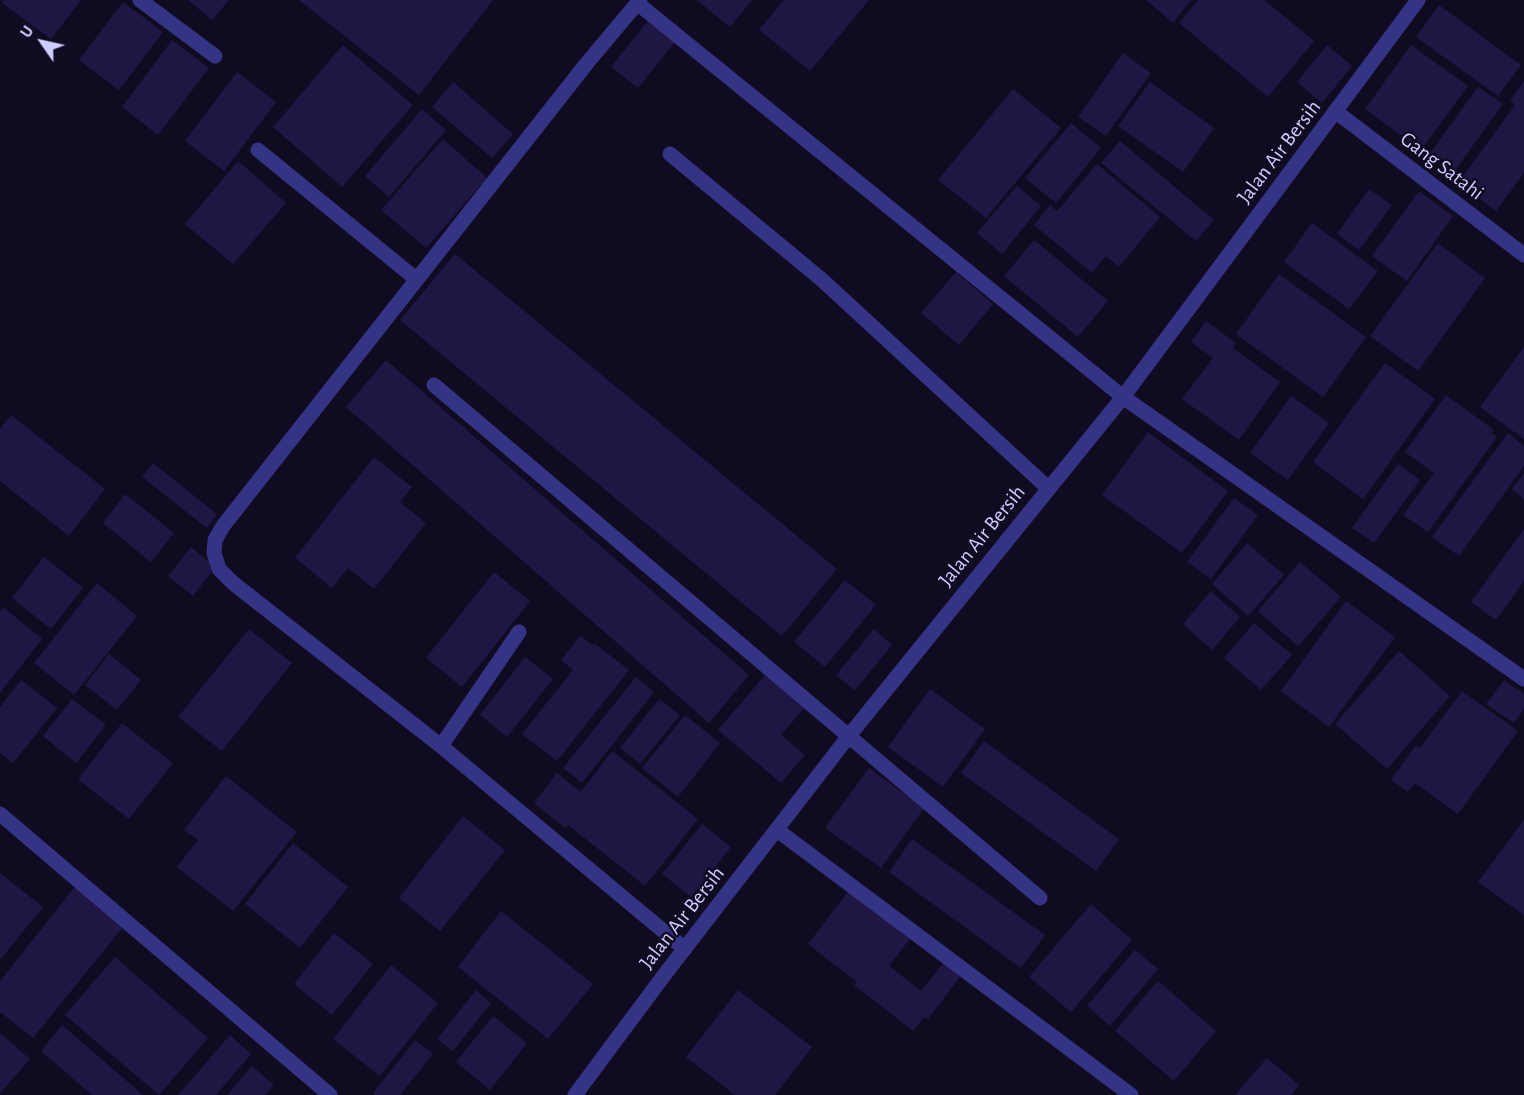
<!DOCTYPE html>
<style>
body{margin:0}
#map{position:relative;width:1524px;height:1095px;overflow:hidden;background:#0f0c22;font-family:"Alegreya Sans",sans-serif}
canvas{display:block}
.north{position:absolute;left:12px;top:12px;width:60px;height:60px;-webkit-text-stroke:4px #0f0c22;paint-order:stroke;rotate:304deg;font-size:16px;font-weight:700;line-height:24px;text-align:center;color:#d1ccff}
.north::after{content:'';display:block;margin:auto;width:21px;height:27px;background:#d1ccff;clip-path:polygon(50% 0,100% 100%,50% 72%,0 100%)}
</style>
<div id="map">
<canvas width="1524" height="1095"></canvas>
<div class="north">U</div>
</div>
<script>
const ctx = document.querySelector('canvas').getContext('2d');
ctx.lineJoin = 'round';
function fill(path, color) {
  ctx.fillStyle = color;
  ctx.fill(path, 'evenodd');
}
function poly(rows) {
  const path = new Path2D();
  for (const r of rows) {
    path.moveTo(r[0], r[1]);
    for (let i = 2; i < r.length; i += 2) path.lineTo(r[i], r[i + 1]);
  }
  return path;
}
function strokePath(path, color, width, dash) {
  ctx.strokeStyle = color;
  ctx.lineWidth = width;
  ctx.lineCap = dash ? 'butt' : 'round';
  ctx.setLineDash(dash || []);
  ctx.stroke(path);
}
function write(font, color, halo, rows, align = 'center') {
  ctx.font = font + ' "Alegreya Sans",sans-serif';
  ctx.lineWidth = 5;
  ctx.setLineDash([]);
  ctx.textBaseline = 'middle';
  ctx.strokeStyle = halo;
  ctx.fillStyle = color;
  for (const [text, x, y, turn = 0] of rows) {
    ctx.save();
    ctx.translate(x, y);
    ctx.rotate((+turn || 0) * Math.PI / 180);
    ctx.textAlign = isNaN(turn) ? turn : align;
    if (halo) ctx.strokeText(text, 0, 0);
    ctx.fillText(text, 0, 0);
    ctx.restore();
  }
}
fill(poly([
 [5,0,81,0,51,39,2,3],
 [188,0,229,0,212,20],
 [299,0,493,0,419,95],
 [697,0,752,0,730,27],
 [784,0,869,0,810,71,759,30],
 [1146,0,1191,0,1173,23],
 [1198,0,1264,0,1314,41,1268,97,1179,23],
 [123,2,163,32,119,90,79,60],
 [1439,5,1521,65,1498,96,1416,37],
 [651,17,678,38,638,88,611,67],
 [172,40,209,68,158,135,122,107],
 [343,45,413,105,342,187,273,127],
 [1327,45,1352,66,1322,103,1297,82],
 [1411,45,1468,86,1421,150,1365,109],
 [1123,53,1151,73,1106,136,1078,117],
 [237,72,276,102,224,171,185,141],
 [1524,81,1524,173,1496,211,1458,183,1515,105,1510,101],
 [453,82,513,134,492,158,432,107],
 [1150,82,1214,128,1183,172,1118,126],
 [1478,87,1503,104,1453,173,1428,156],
 [1013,89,1061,128,986,218,938,180],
 [422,109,446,130,389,197,365,176],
 [1071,123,1101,148,1056,203,1025,178],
 [443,139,487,178,426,248,381,210],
 [1120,141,1214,220,1196,241,1101,163],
 [238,161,286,203,233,264,185,224],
 [1097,164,1160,217,1119,267,1106,256,1092,273,1034,225,1050,205,1057,211],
 [1017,186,1041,206,1002,254,977,233],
 [1369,189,1392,205,1359,250,1337,234],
 [1419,191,1453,216,1407,281,1372,256],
 [1312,223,1378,271,1349,309,1284,262],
 [1034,240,1108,301,1078,337,1004,276],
 [1438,243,1485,278,1418,371,1370,336],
 [455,254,837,569,782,636,400,320],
 [956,272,993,304,959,345,921,313],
 [1279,274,1366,337,1323,397,1236,334],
 [1206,321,1236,343,1233,348,1280,382,1239,440,1182,399,1213,358,1191,342],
 [1524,347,1524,439,1480,407],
 [386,360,749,675,709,723,346,407],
 [1385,363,1435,399,1363,499,1313,462],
 [1446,395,1494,430,1491,433,1497,437,1428,532,1403,515,1434,473,1405,452],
 [1291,396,1329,423,1288,480,1250,453],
 [11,415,105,489,69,536,0,481,0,429],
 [1148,432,1228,491,1182,553,1102,495],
 [1508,433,1524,446,1524,466,1459,556,1432,537],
 [374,457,412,487,400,502,426,523,374,589,348,568,332,588,295,558],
 [153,463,217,514,207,528,142,477],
 [1398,464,1420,480,1374,543,1352,528],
 [1524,473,1524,499,1512,489],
 [125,494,174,533,151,562,103,523],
 [1234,498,1258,515,1211,579,1187,562],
 [1524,529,1524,581,1496,620,1471,602],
 [1247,543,1284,575,1248,616,1212,584],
 [191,547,215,567,193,596,168,576],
 [44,557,83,588,51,629,12,598],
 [1300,562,1341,597,1298,646,1258,611],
 [494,572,530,601,462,687,426,658],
 [845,580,876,605,825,667,794,642],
 [97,583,137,616,74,695,34,663],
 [1211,591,1240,617,1212,650,1183,624],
 [1346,601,1395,637,1329,727,1281,691],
 [3,607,42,639,0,693,0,611],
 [1254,623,1292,655,1261,690,1224,658],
 [249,629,292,663,222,751,178,717],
 [874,629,892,645,855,690,836,675],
 [580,636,593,645,594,643,629,670,557,761,522,734,573,670,561,660],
 [1399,651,1450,696,1387,769,1335,724],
 [109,654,141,680,117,710,85,685],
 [525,657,553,679,507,737,480,715],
 [767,673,806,706,781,735,805,755,781,783,718,730],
 [636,677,654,692,582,783,563,768],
 [21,680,57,708,13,763,0,753,0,707],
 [1504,680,1524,694,1524,709,1514,723,1486,704],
 [930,689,985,729,943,787,888,747],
 [1462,691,1518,731,1458,814,1415,783,1408,792,1391,780,1416,745,1420,748],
 [72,699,106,725,76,763,43,736],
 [659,699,680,715,640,764,620,748],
 [685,715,720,743,678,797,642,768],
 [122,723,173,763,129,819,78,779],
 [984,741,1119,839,1096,871,961,773],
 [612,751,698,819,645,886,568,825,565,828,534,803,557,773,581,792],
 [869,768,924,808,881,868,825,828],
 [226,776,297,832,233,911,177,867,198,840,184,830],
 [463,816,505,850,440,931,399,898],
 [1524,820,1524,915,1478,882],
 [702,824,731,847,691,897,662,874],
 [912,839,1045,935,1021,968,889,872],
 [293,843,348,887,300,948,245,904],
 [0,873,43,907,0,960],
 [78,883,127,922,33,1038,0,1012,0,981],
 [851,888,913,935,889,966,921,991,945,961,962,974,928,1019,924,1017,913,1031,854,985,857,982,808,944],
 [1091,904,1132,940,1071,1012,1029,977],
 [501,911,593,984,548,1039,458,967],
 [334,933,373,964,332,1015,294,984],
 [1135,950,1158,969,1110,1026,1087,1006],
 [115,957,208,1038,159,1095,65,1015],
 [391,965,438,1003,380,1076,333,1039],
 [1158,981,1216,1031,1174,1081,1115,1031],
 [476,990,491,1003,453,1051,437,1039],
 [738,990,812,1047,775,1095,735,1095,686,1057],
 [493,1016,527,1043,490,1090,456,1062],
 [62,1025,143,1095,92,1095,41,1051],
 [0,1033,30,1059,0,1093],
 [230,1035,251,1054,216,1095,178,1095],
 [415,1040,433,1054,400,1095,375,1095,373,1093],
 [1267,1058,1299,1085,1291,1095,1235,1095],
 [252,1066,274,1085,265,1095,227,1095]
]), '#1f1644');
strokePath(poly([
 [140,0,215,56],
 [640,0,587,63,223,526,215,540,214,553,219,569,233,583,441,746,685,949],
 [637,3,1123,397,1524,679],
 [1335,111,1524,255],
 [258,150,416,279],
 [670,154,821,279,1048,488],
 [434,385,1040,898],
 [441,746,519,632],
 [0,814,330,1095],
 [777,830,1131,1095],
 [575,1095,665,974,848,737,1123,397,1418,0]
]), '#353384', 15);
write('21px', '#d1ccff', '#0f0c22', [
 ["Jalan Air Bersih",1279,152,-53],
 ["Gang Satahi",1442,166,37],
 ["Jalan Air Bersih",982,536,-51],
 ["Jalan Air Bersih",682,918,-52]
]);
</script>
